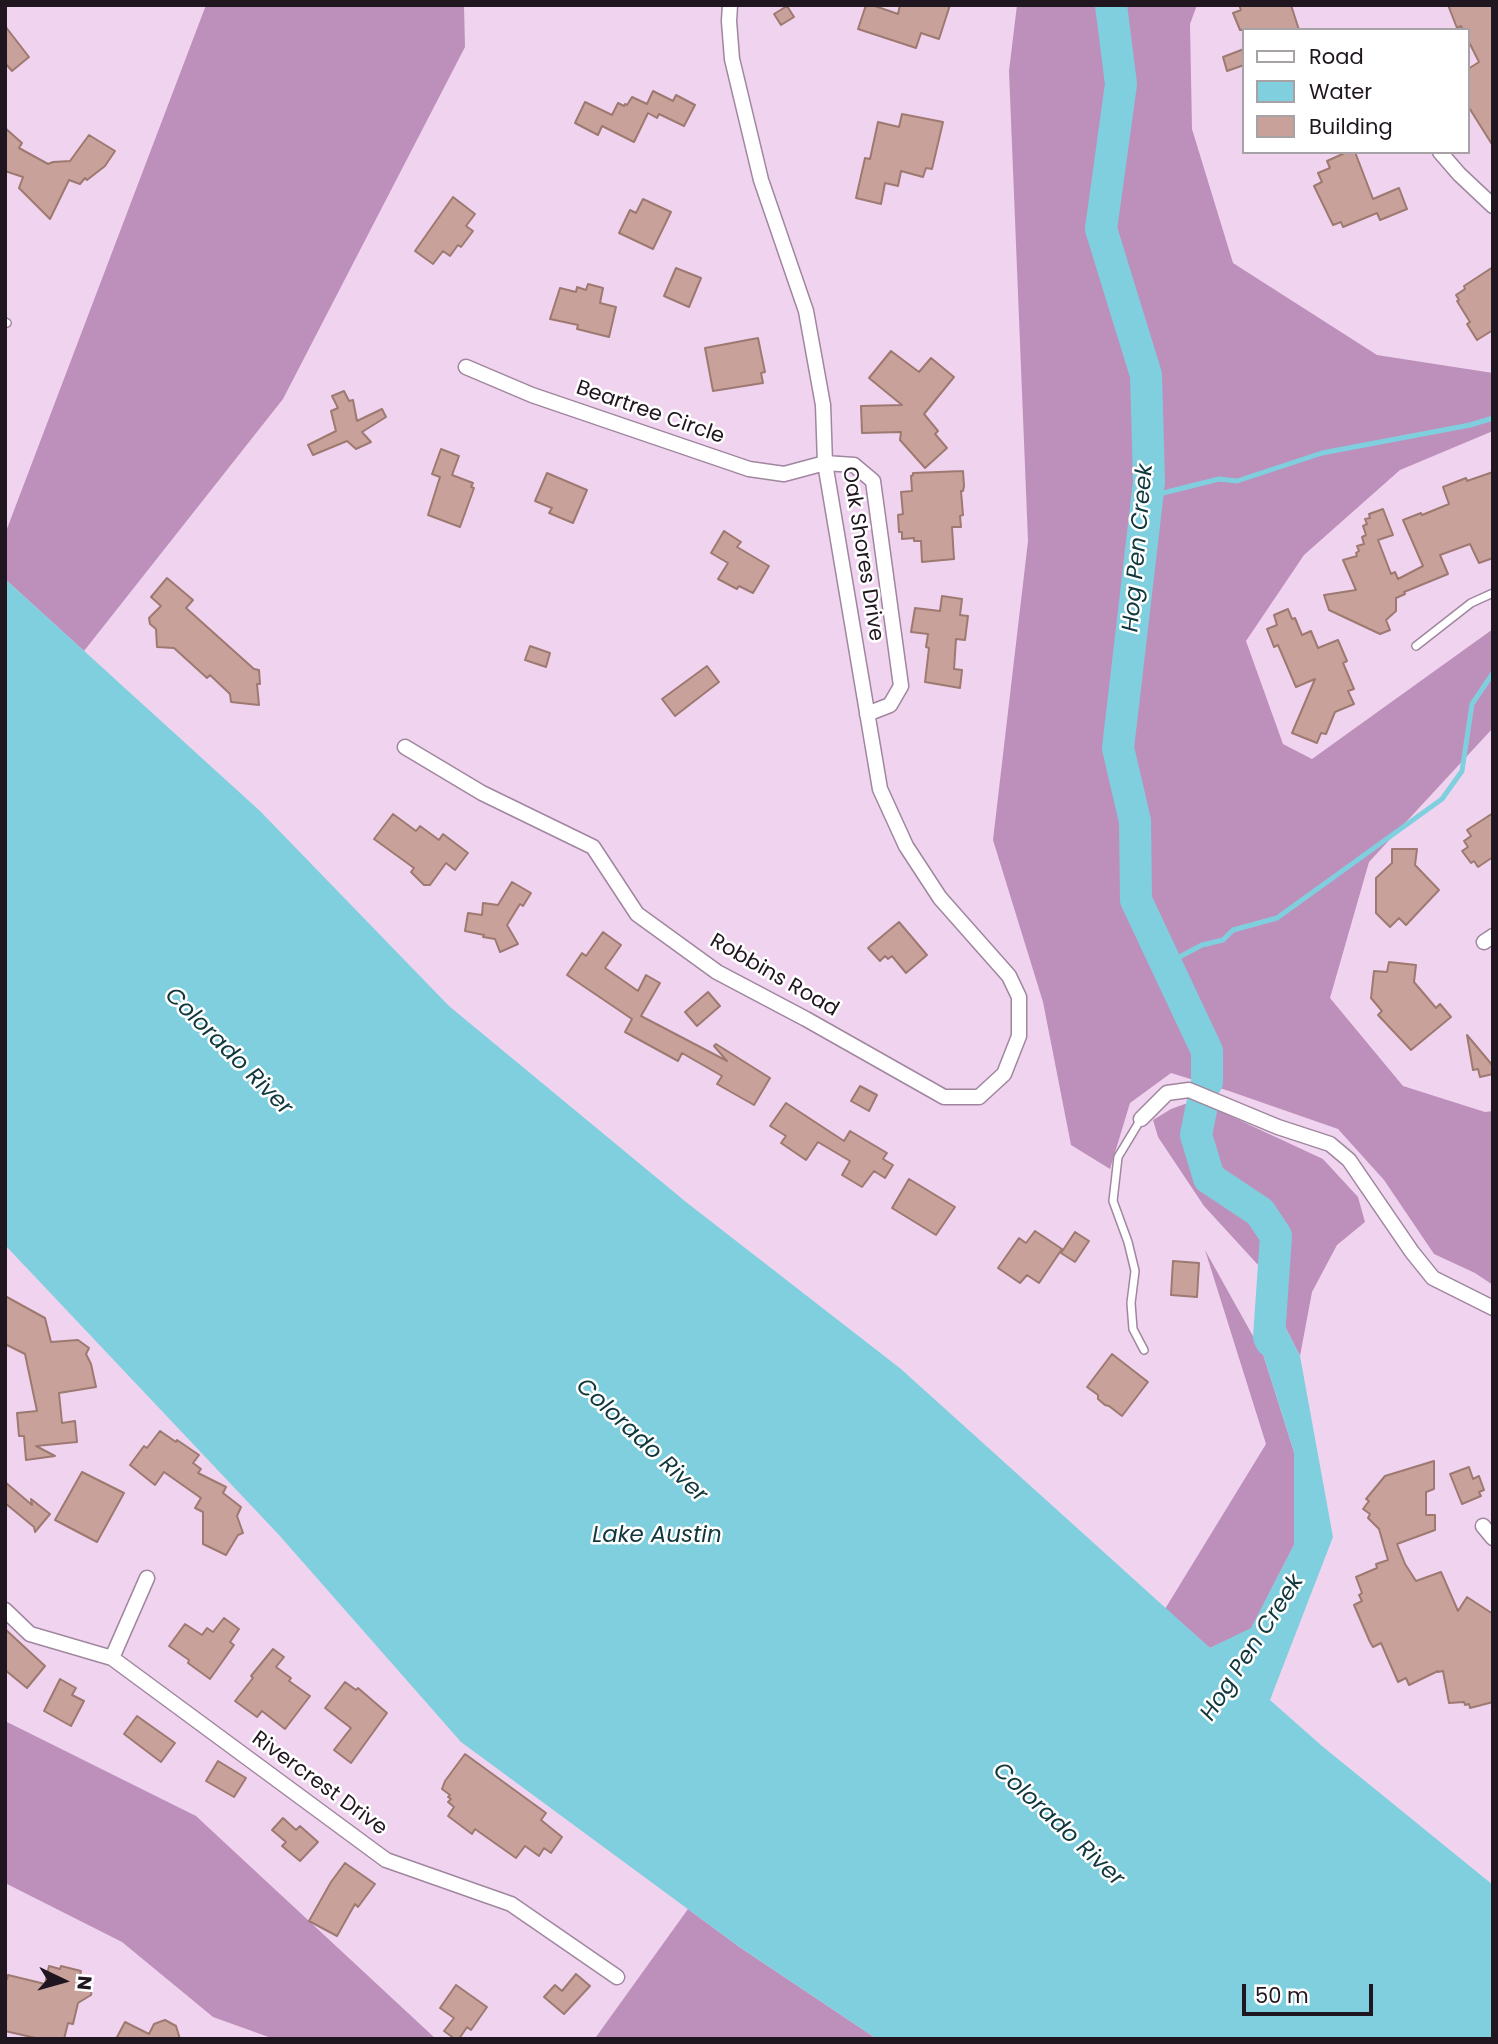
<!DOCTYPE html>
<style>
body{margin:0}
#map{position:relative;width:1498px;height:2044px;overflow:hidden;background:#f0d4ef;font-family:Poppins,sans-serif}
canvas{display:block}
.frame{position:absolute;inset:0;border:7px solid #20161f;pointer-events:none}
.legend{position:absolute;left:1242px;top:28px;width:228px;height:126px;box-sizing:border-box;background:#fff;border:2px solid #a6a2a5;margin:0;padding:9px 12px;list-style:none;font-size:21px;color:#20161f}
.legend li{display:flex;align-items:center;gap:14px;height:35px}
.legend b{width:35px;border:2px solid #a6a2a5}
.north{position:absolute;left:28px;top:1946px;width:70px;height:70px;-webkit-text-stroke:5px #fff;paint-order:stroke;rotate:95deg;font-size:19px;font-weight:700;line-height:28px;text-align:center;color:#20161f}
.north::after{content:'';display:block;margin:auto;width:24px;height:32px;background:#20161f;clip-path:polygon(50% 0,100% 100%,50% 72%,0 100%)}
.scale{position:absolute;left:1242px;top:1984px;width:131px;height:32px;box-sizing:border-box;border:4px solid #20161f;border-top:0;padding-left:9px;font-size:21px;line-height:24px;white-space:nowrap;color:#20161f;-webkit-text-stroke:5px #fff;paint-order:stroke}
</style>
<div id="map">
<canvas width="1498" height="2044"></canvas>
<div class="frame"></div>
<ul class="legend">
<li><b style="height:9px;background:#fff"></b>Road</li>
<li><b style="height:19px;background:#80cfde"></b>Water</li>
<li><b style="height:19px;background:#c8a29a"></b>Building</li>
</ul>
<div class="north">N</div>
<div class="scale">50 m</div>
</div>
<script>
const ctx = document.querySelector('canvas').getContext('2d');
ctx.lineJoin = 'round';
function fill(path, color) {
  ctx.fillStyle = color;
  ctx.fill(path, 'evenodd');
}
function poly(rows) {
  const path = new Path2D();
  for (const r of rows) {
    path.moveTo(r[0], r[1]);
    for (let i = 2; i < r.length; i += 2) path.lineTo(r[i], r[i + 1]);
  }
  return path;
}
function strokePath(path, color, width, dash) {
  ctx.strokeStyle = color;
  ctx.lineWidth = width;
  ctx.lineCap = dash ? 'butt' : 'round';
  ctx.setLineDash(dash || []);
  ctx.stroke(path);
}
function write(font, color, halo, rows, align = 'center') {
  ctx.font = font + ' Poppins,sans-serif';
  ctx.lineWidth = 5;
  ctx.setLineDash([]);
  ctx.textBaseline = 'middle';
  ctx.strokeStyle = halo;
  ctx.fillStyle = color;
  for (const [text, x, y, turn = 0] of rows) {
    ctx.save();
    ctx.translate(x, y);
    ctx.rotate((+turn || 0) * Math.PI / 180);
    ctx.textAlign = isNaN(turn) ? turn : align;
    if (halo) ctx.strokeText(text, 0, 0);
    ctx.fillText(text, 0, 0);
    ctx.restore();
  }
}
fill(poly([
 [206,5,464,5,465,47,283,399,84,651,5,579,5,534],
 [1017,5,1197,5,1190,24,1192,129,1233,263,1377,355,1493,373,1493,431,1400,470,1304,555,1246,641,1283,744,1312,759,1493,629,1493,728,1369,862,1330,998,1403,1086,1485,1112,1493,1111,1493,1285,1475,1273,1434,1254,1384,1180,1338,1129,1229,1091,1171,1073,1130,1103,1110,1169,1071,1145,1043,1002,993,840,1028,541,1009,71],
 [1196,1100,1323,1159,1358,1197,1365,1222,1337,1245,1312,1292,1300,1356,1267,1291,1259,1266,1204,1206,1158,1137,1153,1120,1171,1109],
 [1205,1250,1263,1354,1294,1452,1294,1545,1251,1629,1210,1648,1165,1609,1266,1444],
 [5,1721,196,1816,436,2039,274,2039,213,2017,122,1942,5,1883],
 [688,1909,738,1946,877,2039,590,2039,596,2037]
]), '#bd90bb');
fill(poly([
 [5,579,260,811,449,1006,686,1202,901,1369,1210,1648,1251,1628,1294,1545,1294,1452,1263,1354,1267,1291,1300,1356,1333,1537,1270,1700,1322,1746,1493,1885,1493,2039,877,2039,738,1946,461,1742,279,1535,5,1245]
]), '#80cfde');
strokePath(poly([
 [1147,497,1219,479,1237,481,1322,453,1470,425,1493,418],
 [1166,964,1202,945,1223,940,1233,930,1277,918,1442,799,1462,771,1472,704,1493,673]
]), '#80cfde', 5);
strokePath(poly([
 [1111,5,1121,84,1101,229,1146,375,1149,482,1118,748,1135,821,1136,900,1207,1051,1207,1082],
 [1202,1105,1196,1135,1209,1178,1260,1212,1276,1236,1269,1337,1271,1341]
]), '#80cfde', 32);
const building = poly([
 [866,5,872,5,898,14,900,5,950,5,939,39,921,33,916,48,858,29,866,5],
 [1239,5,1291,5,1299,30,1240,30,1233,13,1241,10,1239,5],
 [1448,5,1493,5,1493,146,1468,106,1468,69,1479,62,1468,40,1468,30,1463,30,1461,26,1457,28,1448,5],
 [787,6,794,17,781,25,774,14,787,6],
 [5,26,29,57,12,71,5,63,5,26],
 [1244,49,1244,65,1227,71,1223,57,1244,49],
 [653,91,673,101,676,95,695,105,684,126,659,114,657,118,648,113,634,142,602,126,598,135,575,123,585,102,612,115,618,103,624,106,625,104,627,105,632,97,647,104,653,91],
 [902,114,943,122,932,169,926,168,923,177,901,171,898,186,885,183,881,204,856,198,865,158,870,159,878,122,899,127,902,114],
 [5,128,22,143,19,148,48,164,53,162,70,161,89,135,115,151,105,166,87,180,85,178,80,184,69,180,50,219,19,188,23,177,5,171,5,128],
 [1347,152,1355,152,1373,199,1399,188,1407,209,1380,220,1377,213,1343,227,1341,222,1333,225,1314,186,1322,182,1318,173,1330,168,1327,161,1347,152],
 [453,197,475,214,466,226,473,231,461,247,458,245,450,256,443,251,433,264,415,251,453,197],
 [643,199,671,212,653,249,619,233,630,210,636,213,643,199],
 [1493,267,1493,330,1477,340,1467,324,1470,322,1457,301,1459,300,1456,295,1465,289,1464,286,1493,267],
 [676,268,701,278,689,307,664,296,676,268],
 [588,284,603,288,600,303,616,307,609,337,577,329,578,325,550,319,560,288,576,292,577,287,586,290,588,284],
 [758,338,765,372,761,373,763,383,713,391,705,348,758,338],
 [891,351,919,372,931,358,954,377,924,414,938,431,935,434,947,448,925,468,900,440,901,432,862,433,861,406,902,405,869,378,891,351],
 [344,391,349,401,353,400,357,421,382,409,386,417,362,432,371,442,356,449,347,441,313,455,308,445,336,431,331,411,338,408,332,396,344,391],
 [441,449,459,456,452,475,473,483,471,487,474,488,460,527,428,515,440,477,432,474,441,449],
 [963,471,964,486,963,491,961,491,963,515,960,516,961,527,952,527,954,559,922,562,921,541,914,541,914,538,902,539,902,532,899,532,898,515,903,514,901,492,912,491,911,476,913,475,913,473,963,471],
 [1493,472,1493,558,1479,563,1470,544,1440,555,1448,574,1404,592,1405,594,1396,598,1396,611,1386,620,1390,630,1380,634,1329,610,1324,595,1356,590,1343,560,1357,556,1356,553,1359,551,1357,546,1364,544,1362,537,1366,535,1363,526,1367,524,1365,519,1370,518,1369,514,1383,509,1393,535,1378,540,1391,574,1395,572,1398,579,1423,566,1403,520,1421,513,1422,515,1449,504,1443,487,1466,478,1467,481,1493,472],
 [547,473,587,490,573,523,549,513,552,508,535,501,547,473],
 [724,531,741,542,737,547,769,566,753,593,739,586,737,589,718,579,728,563,711,553,724,531],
 [167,578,193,600,186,608,254,669,259,670,260,684,257,684,259,705,231,702,230,694,210,675,207,678,174,648,157,647,156,629,150,624,149,618,161,606,151,597,167,578],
 [942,596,962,599,960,615,968,616,965,640,956,639,954,669,962,670,960,688,925,682,929,648,926,647,928,634,911,632,915,608,940,611,942,596],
 [1288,609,1292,619,1295,618,1302,635,1311,631,1318,648,1338,640,1347,661,1343,663,1354,689,1348,691,1354,704,1335,712,1326,734,1321,733,1317,743,1292,733,1315,679,1296,687,1278,645,1274,647,1267,629,1277,625,1274,615,1288,609],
 [530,646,550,653,546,667,525,660,530,646],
 [707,666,719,682,675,716,662,699,707,666],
 [1493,813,1493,857,1478,867,1474,861,1471,863,1462,851,1468,847,1464,841,1471,836,1467,830,1493,813],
 [393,814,416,831,420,826,439,840,443,834,468,853,455,870,446,863,430,885,424,885,411,872,414,868,374,839,393,814],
 [1392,849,1417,849,1415,865,1439,890,1406,925,1399,918,1390,927,1376,913,1376,878,1392,863,1392,849],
 [512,882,531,893,523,906,520,904,507,925,518,944,500,952,495,939,483,937,484,935,465,931,468,913,482,915,483,903,498,905,512,882],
 [899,922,927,955,906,973,892,956,888,959,885,956,880,961,868,948,899,922],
 [603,932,621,945,605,968,638,991,646,975,660,983,641,1016,727,1061,714,1046,716,1044,770,1078,754,1105,717,1084,722,1076,682,1053,678,1061,625,1032,632,1019,567,975,582,953,586,956,603,932],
 [1389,962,1416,965,1414,982,1436,1008,1440,1004,1451,1017,1411,1050,1378,1015,1382,1011,1371,998,1374,971,1387,972,1389,962],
 [708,992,720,1006,697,1026,685,1012,708,992],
 [1467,1035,1493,1066,1493,1074,1480,1077,1478,1069,1473,1070,1467,1035],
 [860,1086,877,1095,869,1111,851,1101,860,1086],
 [786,1103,844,1141,850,1131,887,1153,883,1159,893,1165,885,1178,874,1171,862,1187,842,1175,850,1161,818,1142,806,1160,781,1143,786,1136,770,1126,786,1103],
 [909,1179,955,1207,936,1235,892,1208,909,1179],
 [1035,1231,1062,1249,1039,1283,1027,1275,1020,1283,998,1268,1019,1238,1026,1243,1035,1231],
 [1075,1232,1089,1241,1075,1262,1061,1253,1075,1232],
 [1173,1261,1199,1263,1197,1297,1171,1295,1173,1261],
 [5,1296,45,1318,51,1342,78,1340,89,1348,86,1354,91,1364,96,1387,59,1393,62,1423,75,1421,77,1442,36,1446,55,1456,26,1460,24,1436,19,1436,17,1413,37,1411,25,1354,5,1344,5,1296],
 [1112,1354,1148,1382,1122,1416,1109,1406,1105,1405,1098,1399,1098,1395,1087,1387,1112,1354],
 [160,1431,176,1442,177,1440,199,1455,193,1463,201,1469,198,1473,226,1487,223,1493,241,1507,237,1516,243,1533,238,1535,226,1555,203,1544,203,1512,195,1508,201,1498,164,1472,155,1485,130,1465,144,1446,147,1448,160,1431],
 [1434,1461,1434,1489,1426,1492,1426,1515,1435,1515,1435,1530,1397,1544,1405,1564,1416,1581,1441,1572,1458,1611,1467,1597,1493,1614,1493,1702,1470,1708,1469,1704,1465,1705,1464,1702,1449,1703,1443,1671,1438,1672,1438,1671,1409,1685,1406,1678,1398,1682,1381,1643,1373,1647,1370,1642,1354,1605,1362,1601,1359,1595,1362,1593,1356,1577,1377,1568,1376,1564,1388,1560,1379,1529,1368,1518,1370,1514,1363,1509,1369,1501,1366,1499,1385,1476,1434,1461],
 [1469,1467,1473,1479,1479,1476,1484,1490,1479,1492,1481,1496,1462,1504,1450,1474,1469,1467],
 [82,1472,124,1493,97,1542,55,1520,82,1472],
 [5,1482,32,1505,31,1499,50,1514,35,1532,34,1527,5,1503,5,1482],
 [224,1618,239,1629,230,1642,234,1645,210,1679,188,1663,189,1660,169,1646,185,1624,202,1635,207,1628,213,1632,224,1618],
 [5,1629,45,1666,27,1688,5,1670,5,1629],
 [273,1649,284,1657,276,1667,291,1678,289,1681,310,1696,285,1729,262,1711,257,1717,235,1701,253,1678,251,1676,273,1649],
 [60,1679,76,1688,72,1695,84,1701,71,1726,44,1711,60,1679],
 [345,1682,356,1690,358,1688,387,1713,351,1763,334,1750,351,1728,325,1708,345,1682],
 [137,1716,175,1743,161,1762,124,1734,137,1716],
 [465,1754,546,1813,541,1820,562,1837,551,1853,544,1848,539,1856,525,1846,516,1858,475,1829,472,1834,448,1816,454,1807,448,1802,451,1799,448,1797,450,1795,442,1789,445,1781,465,1754],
 [218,1761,246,1778,234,1797,206,1781,218,1761],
 [283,1818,296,1830,300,1826,318,1842,300,1861,282,1846,286,1842,272,1830,283,1818],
 [345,1863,375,1884,358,1907,355,1904,337,1936,309,1921,331,1882,345,1863],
 [49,1966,60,1969,61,1966,81,1971,79,1980,89,1983,92,1988,91,1995,78,2003,73,2024,68,2023,64,2039,40,2039,5,2031,5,1978,7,1979,8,1975,45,1984,49,1966],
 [576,1974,590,1986,564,2014,544,1997,555,1985,562,1991,576,1974],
 [456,1985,487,2007,471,2030,467,2027,459,2039,455,2039,444,2031,454,2018,440,2008,456,1985],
 [165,2020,176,2026,180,2039,116,2039,125,2022,149,2034,154,2024,165,2020]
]);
fill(building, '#c8a29a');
strokePath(building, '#9d7971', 2);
const lane = poly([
 [5,322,7,323],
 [1416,646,1471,603,1493,593],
 [1141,1119,1118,1157,1113,1201,1128,1242,1135,1271,1131,1303,1133,1329,1144,1350]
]);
const street = poly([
 [1440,152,1459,174,1493,206],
 [466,367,532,395,749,469,784,474,825,463,854,465,873,481,901,686,890,705,867,714],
 [405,747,482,793,593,847,637,914,717,972,806,1019,944,1097,979,1097,1004,1074,1019,1036,1019,997,1009,976,940,898,906,846,880,789,825,463,823,405,806,311,761,180,732,59,729,21,730,5],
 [1484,942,1493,936],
 [1141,1119,1167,1093,1189,1090,1278,1127,1330,1144,1349,1160,1412,1252,1433,1278,1493,1308],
 [1483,1526,1493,1538],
 [5,1610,30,1634,112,1658,386,1860,511,1904,617,1977],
 [112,1658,147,1578]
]);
strokePath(lane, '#a0869f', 10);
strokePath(street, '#a0869f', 17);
strokePath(lane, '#fff', 7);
strokePath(street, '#fff', 14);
write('21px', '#20161f', '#fff', [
 ["Beartree Circle",650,413,19],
 ["Oak Shores Drive",862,554,81],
 ["Robbins Road",774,976,30],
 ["Rivercrest Drive",319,1784,36]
]);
write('italic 23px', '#10373d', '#fff', [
 ["Hog Pen Creek",1139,548,-85],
 ["Colorado River",228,1052,45],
 ["Colorado River",641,1441,43],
 ["Lake Austin",657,1536],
 ["Hog Pen Creek",1253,1648,-57],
 ["Colorado River",1058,1825,43]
]);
</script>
